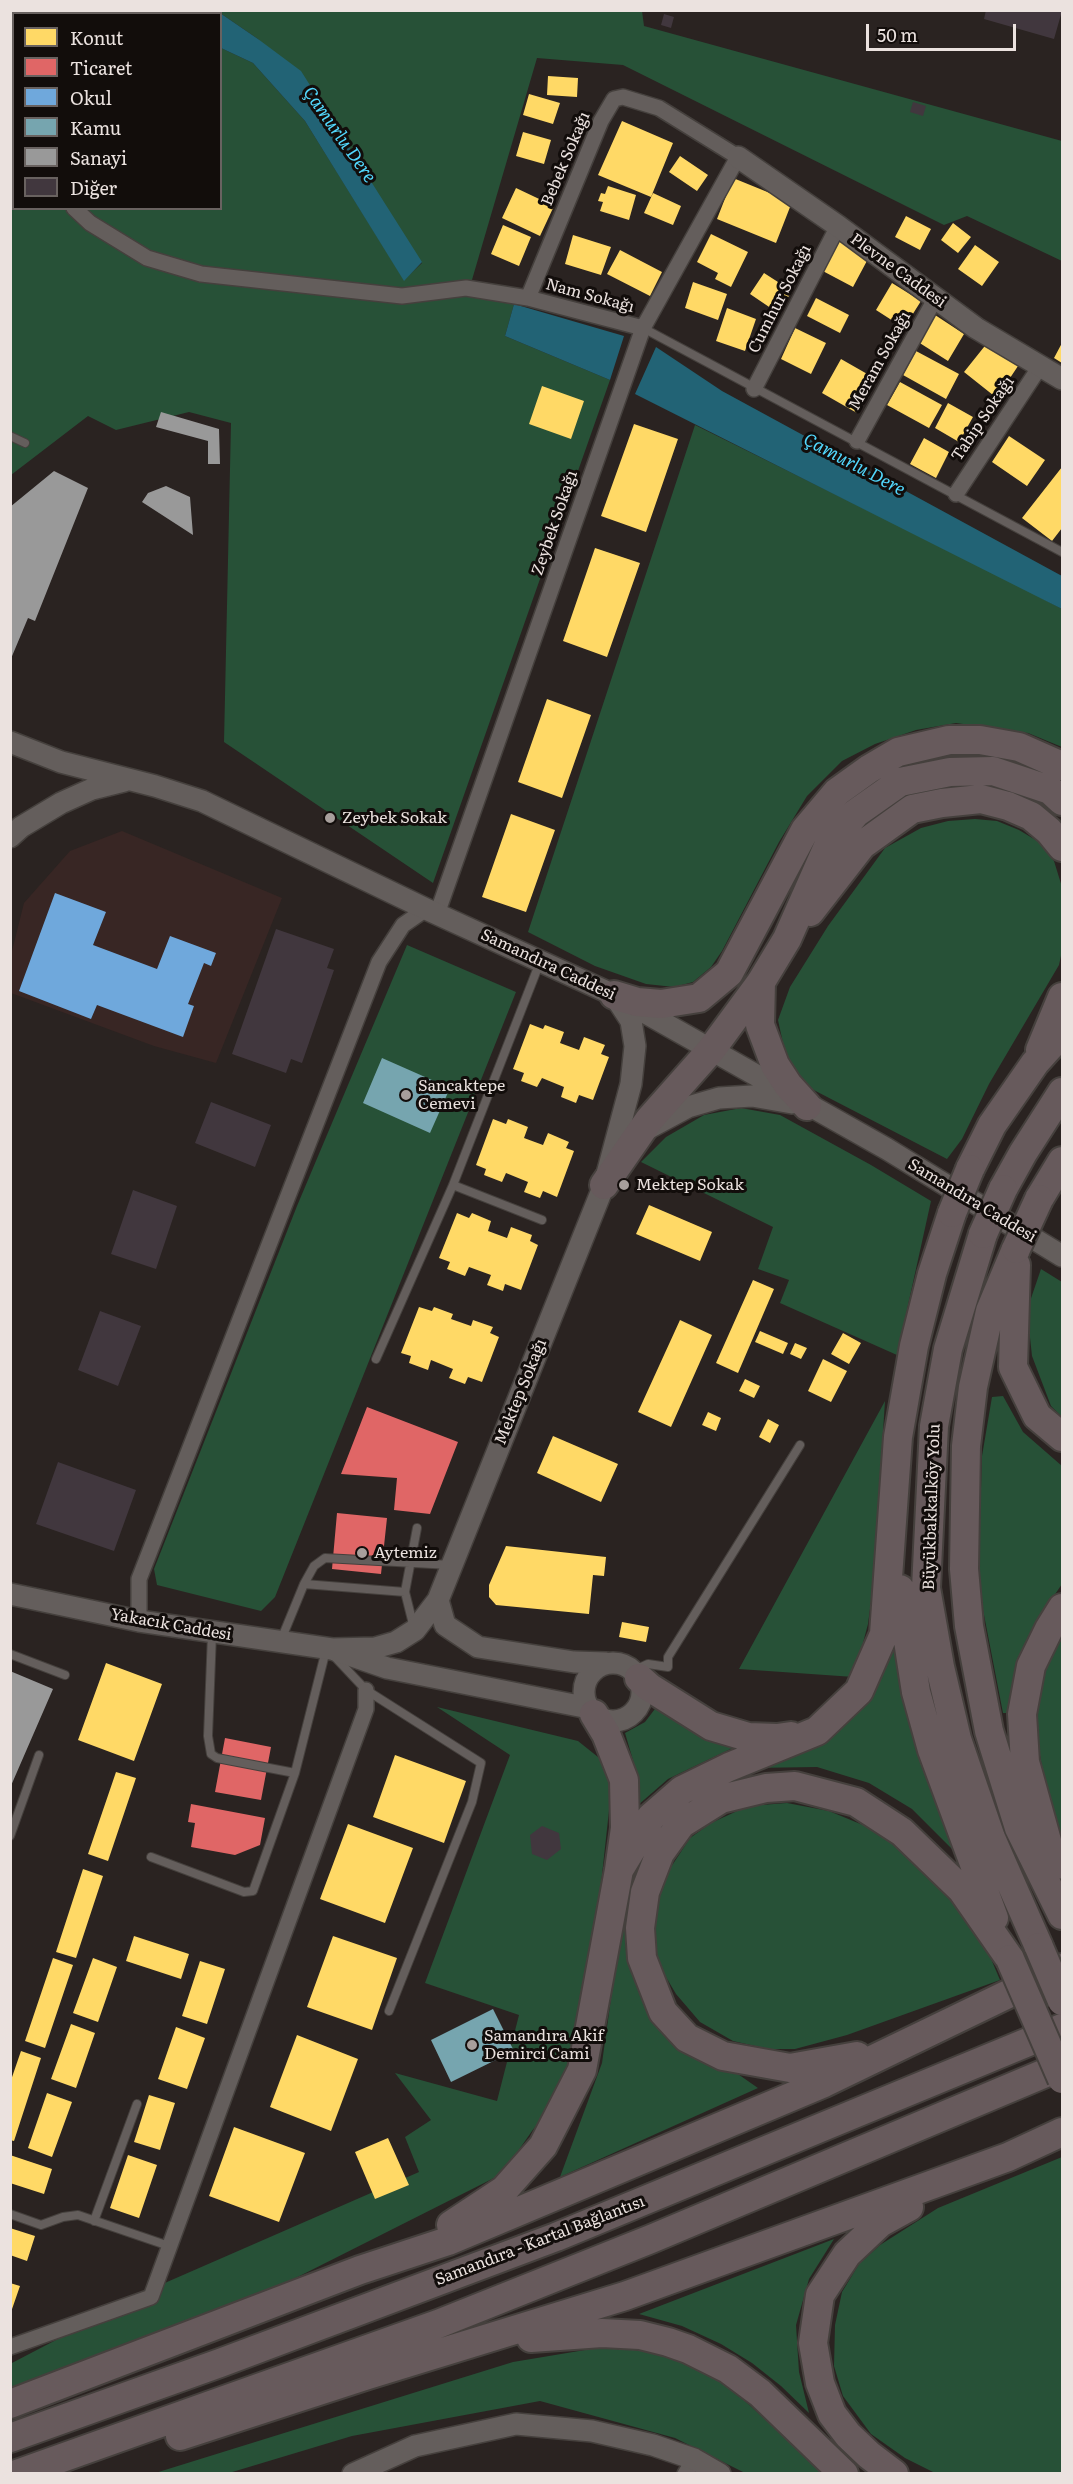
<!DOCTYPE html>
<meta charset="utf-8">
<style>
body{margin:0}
#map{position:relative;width:1073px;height:2484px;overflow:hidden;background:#2a2321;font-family:Literata,serif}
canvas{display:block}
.frame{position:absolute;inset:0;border:12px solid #ebe2df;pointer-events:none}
.legend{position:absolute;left:12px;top:12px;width:210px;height:198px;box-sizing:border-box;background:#120d0b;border:2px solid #696260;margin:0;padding:8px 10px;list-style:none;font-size:18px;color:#ebe2df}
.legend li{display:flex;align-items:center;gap:12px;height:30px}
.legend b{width:30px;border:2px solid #696260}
.scale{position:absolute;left:866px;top:24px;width:150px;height:27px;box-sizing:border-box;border:3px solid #ebe2df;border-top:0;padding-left:8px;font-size:18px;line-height:21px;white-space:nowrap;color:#ebe2df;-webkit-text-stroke:4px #120d0b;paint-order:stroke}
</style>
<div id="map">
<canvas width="1073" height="2484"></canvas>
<div class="frame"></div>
<ul class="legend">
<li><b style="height:16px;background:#ffd966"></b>Konut</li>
<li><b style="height:16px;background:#e06666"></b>Ticaret</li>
<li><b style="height:16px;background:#6fa8dc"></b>Okul</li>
<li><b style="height:16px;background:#76a5af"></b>Kamu</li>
<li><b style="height:16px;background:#999"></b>Sanayi</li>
<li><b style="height:16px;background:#41373e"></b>Diğer</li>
</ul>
<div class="scale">50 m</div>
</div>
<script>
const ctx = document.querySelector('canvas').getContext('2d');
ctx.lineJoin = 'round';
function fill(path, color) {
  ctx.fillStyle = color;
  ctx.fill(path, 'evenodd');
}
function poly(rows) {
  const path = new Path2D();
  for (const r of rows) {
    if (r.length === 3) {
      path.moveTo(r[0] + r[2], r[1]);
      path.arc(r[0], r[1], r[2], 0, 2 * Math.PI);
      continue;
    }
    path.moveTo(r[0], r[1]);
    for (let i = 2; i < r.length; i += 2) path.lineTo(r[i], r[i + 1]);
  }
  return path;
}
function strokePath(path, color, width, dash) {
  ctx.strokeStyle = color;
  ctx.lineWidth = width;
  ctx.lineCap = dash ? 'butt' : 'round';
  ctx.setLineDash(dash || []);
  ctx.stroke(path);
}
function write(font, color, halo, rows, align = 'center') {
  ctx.font = font + ' Literata,serif';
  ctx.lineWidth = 6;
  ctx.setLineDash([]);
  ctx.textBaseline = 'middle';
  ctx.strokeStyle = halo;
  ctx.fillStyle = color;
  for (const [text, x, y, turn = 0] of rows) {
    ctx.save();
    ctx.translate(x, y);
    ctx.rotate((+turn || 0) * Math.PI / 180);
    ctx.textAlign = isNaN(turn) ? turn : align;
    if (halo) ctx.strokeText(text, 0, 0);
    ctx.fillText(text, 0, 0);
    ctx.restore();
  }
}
fill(poly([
 [122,831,282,898,216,1063,154,1046,11,993,11,955,24,903,70,851]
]), '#382624');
fill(poly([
 [113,10,123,13,14,14,14,208,220,208,221,48,253,63,305,121,404,280,422,263,258,39,220,13,207,11,642,11,644,26,1062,141,1062,261,967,216,944,225,623,65,537,58,469,290,514,304,505,336,610,380,433,883,224,742,231,423,189,412,116,430,88,416,11,475,11,11],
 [695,425,1004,578,1062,609,1062,747,1028,733,956,723,916,730,875,744,842,761,807,796,779,842,722,951,711,967,693,982,674,987,646,984,595,966,528,932],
 [975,819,997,821,1019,830,1039,842,1054,861,1062,887,1062,951,1059,965,989,1084,962,1139,947,1159,804,1085,786,1057,778,1020,790,987,828,926,885,848,921,828,948,821],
 [407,945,516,992,275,1597,261,1611,157,1585,154,1569,297,1206],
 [741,1108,780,1115,871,1165,931,1201,897,1355,780,1303,789,1280,758,1269,773,1227,641,1162,666,1137,704,1115],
 [1041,1269,1062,1282,1062,1417,1051,1406,1032,1356,1027,1310],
 [1003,1396,1023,1432,1062,1466,1062,1584,1039,1618,1019,1660,1009,1713,1003,1713,978,1584,982,1456,992,1397],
 [885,1401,873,1586,868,1624,854,1677,739,1669],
 [1062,1631,1062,1840,1049,1809,1036,1731,1038,1691,1051,1653],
 [895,1645,954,1851,912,1809,869,1783,817,1767,750,1768,821,1741,868,1703],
 [661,1701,741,1744,668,1779,637,1806,635,1767,625,1733,645,1722],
 [437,1707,578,1741,603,1761,612,1783,589,1995,559,2097,532,2131,502,2174,252,2300,11,2396,10,2364,167,2282,419,2172,405,2137,431,2120,395,2073,497,2101,519,2015,425,1983,510,1755],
 [787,1803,829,1811,875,1830,934,1878,981,1935,1000,1980,847,2035,795,2049,768,2049,733,2041,700,2022,676,1994,660,1967,653,1937,656,1903,669,1870,690,1838,711,1823,748,1806],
 [624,1905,626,1951,638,1989,653,2015,758,2088,560,2177,602,2063],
 [1062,2157,1062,2473,935,2473,905,2458,871,2434,843,2396,834,2366,835,2325,842,2292,859,2264,880,2245,938,2208],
 [834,2239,809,2279,796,2325,799,2372,809,2413,781,2386,752,2363,721,2344,682,2326,639,2314],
 [597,2348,671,2352,733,2390,824,2473,745,2473,675,2438,540,2401,352,2436,229,2473,152,2474,513,2362]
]), '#275137');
fill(poly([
 [207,10,220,13,258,39,301,71,422,262,404,281,305,121,253,63,221,48,220,14,123,14,113,11],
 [514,304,624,336,610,380,505,336],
 [656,347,722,391,1062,576,1062,609,635,394]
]), '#226375');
fill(poly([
 [548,76,578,78,577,97,547,95],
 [529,94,560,103,553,124,523,115],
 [622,121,673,143,651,197,598,175],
 [523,132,551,140,544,164,516,156],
 [680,156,708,175,697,191,669,172],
 [733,178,792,202,776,243,717,219],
 [608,186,636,195,629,220,600,211,603,202,598,201,601,193,605,194],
 [516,188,554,206,540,236,502,218],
 [653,193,681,206,673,225,644,213],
 [906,216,931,229,920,250,895,237],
 [953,223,971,237,958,253,941,240],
 [503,225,531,237,519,266,491,254],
 [711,234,748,252,731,287,715,279,718,273,697,262],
 [573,235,611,247,601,275,565,264],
 [835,239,869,257,853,287,819,269],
 [975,245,999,262,982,286,958,269],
 [620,250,662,272,650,296,607,274],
 [764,273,792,291,778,313,750,294],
 [693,282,727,294,718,320,685,308],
 [892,283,921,301,904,328,876,310],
 [816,298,849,315,840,333,807,316],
 [727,308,756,319,745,351,716,341],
 [932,313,964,334,948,361,915,340],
 [795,328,826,343,811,374,781,359],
 [988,342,1018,366,1010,378,1012,380,998,399,964,372],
 [1062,343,1062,363,1054,358],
 [916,351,959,374,946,399,903,375],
 [841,359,876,379,857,413,822,393],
 [900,382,942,405,929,428,887,405],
 [542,386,584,401,571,439,529,424],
 [948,403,973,417,959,442,935,428],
 [634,424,678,439,646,532,601,516],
 [1009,436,1045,460,1027,486,992,462],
 [924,438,949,452,936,478,910,464],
 [1062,467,1062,528,1052,541,1022,518],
 [595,548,640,563,607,657,563,641],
 [547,699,591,715,562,798,518,782],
 [511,814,555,830,526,912,482,897],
 [530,1024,543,1029,545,1025,564,1032,560,1043,579,1050,584,1037,605,1045,601,1054,609,1057,593,1100,579,1095,576,1103,561,1097,564,1087,542,1078,537,1087,521,1081,524,1073,513,1069],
 [493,1119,506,1124,508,1119,528,1127,524,1138,543,1145,548,1133,569,1142,566,1148,574,1151,557,1197,543,1191,540,1198,524,1192,528,1182,506,1173,502,1182,484,1175,486,1169,476,1165],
 [649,1205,712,1232,700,1261,636,1234],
 [457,1213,469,1218,472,1213,491,1221,488,1231,507,1238,511,1227,532,1235,530,1241,538,1245,521,1290,505,1284,503,1291,487,1285,491,1275,469,1267,465,1276,447,1269,450,1262,439,1258],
 [753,1280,774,1289,738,1373,716,1363],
 [419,1307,432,1311,434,1307,453,1314,451,1319,471,1326,473,1320,493,1327,490,1333,499,1337,482,1382,468,1377,465,1384,449,1378,453,1369,431,1360,428,1370,409,1363,411,1356,401,1353],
 [680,1320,712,1335,671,1427,638,1412],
 [760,1331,788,1343,783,1354,755,1342],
 [843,1333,861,1343,849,1364,831,1354],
 [795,1343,807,1348,801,1359,790,1354],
 [823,1359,847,1371,831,1402,808,1391],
 [745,1379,760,1386,754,1398,739,1391],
 [708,1412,721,1418,716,1431,702,1425],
 [768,1419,779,1425,770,1443,759,1437],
 [553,1436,618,1464,601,1502,537,1473],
 [506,1546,606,1557,604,1576,593,1575,589,1614,496,1605,489,1597,489,1585],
 [622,1622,649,1627,646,1642,619,1637],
 [106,1663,162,1684,134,1761,78,1740],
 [395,1755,466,1781,444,1843,373,1817],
 [116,1772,136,1778,108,1861,88,1854],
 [348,1824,413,1848,385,1923,320,1899],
 [83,1869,103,1876,76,1958,56,1952],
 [134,1936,189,1954,181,1979,126,1961],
 [333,1936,397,1958,372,2030,307,2007],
 [53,1958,73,1965,45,2048,25,2041],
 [93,1958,117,1967,98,2022,73,2013],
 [200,1961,225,1969,207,2024,182,2016],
 [71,2024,95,2033,76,2088,51,2079],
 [176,2027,205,2038,187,2089,158,2079],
 [297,2035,358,2059,331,2131,270,2107],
 [21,2051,41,2058,14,2141,10,2140,10,2083],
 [47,2093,72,2102,52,2157,28,2148],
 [149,2095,175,2103,160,2150,134,2142],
 [234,2127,305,2153,279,2222,209,2196],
 [388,2138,409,2185,375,2199,355,2152],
 [10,2155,52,2169,44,2194,10,2183],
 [128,2155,157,2165,139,2218,110,2208],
 [10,2228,35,2236,27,2261,10,2255],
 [10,2283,20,2286,11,2312,10,2312]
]), '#ffd966');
fill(poly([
 [367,1407,458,1442,430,1514,394,1510,397,1478,341,1474],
 [337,1513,387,1518,381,1574,332,1569],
 [225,1738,271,1747,261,1800,215,1792],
 [191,1804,265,1818,260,1845,235,1855,191,1847,195,1823,188,1822]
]), '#e06666');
fill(poly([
 [55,893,106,912,93,945,157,969,170,936,216,953,211,966,204,963,188,1004,194,1006,183,1037,97,1005,91,1019,19,991]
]), '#6fa8dc');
fill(poly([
 [382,1058,450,1088,430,1133,363,1103],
 [493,2009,514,2051,451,2082,431,2040]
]), '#76a5af');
fill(poly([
 [161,412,219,429,220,464,208,464,208,441,156,427],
 [54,471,88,488,35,621,28,618,10,661,10,507],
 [166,486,190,497,193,535,142,502,148,493],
 [10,1671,53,1689,10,1788]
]), '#999');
fill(poly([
 [986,10,1062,10,1062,11,1054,39,984,19],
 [664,14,674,17,671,28,661,25],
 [913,102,926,106,923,116,910,112],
 [276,929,334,949,327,968,334,970,302,1063,291,1059,286,1073,232,1054],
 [211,1102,271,1125,255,1167,195,1143],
 [133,1190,177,1206,156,1269,111,1254],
 [100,1311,141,1326,118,1386,78,1370],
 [58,1462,136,1490,114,1551,36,1524],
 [542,1826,559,1833,561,1849,547,1860,532,1854,530,1835]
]), '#41373e');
const lane = poly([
 [643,328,1062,552],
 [10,436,25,443],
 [453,1185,542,1220],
 [376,1359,453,1185,540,962],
 [304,1584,314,1566,325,1558,450,1565],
 [405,1592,417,1528],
 [212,1634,208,1736,211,1754,217,1758,295,1773],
 [281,1640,304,1584,405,1592,414,1628],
 [10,1654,65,1675],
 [334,1656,366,1690,481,1763,472,1802,389,2011],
 [637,1669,648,1664,668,1667,668,1657,800,1445],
 [10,1836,39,1755],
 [151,1857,244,1892,253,1891,295,1773,326,1650],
 [10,2214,41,2225,63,2217,78,2215,169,2246],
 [94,2221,137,2104]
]);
const street = poly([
 [10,150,14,153],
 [74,208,90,223,147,258,201,274,402,296,466,288,528,298,643,328],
 [754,389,838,226],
 [857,441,935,299],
 [956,494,1041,365],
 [437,914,643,328,738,157,659,108,623,97,614,99,601,121,528,298],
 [139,1621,139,1579,379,962,403,925,426,909],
 [10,2347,151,2297,366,1709,366,1690],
 [685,2474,694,2459]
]);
const secondary = poly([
 [738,157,838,226,976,328,1062,379],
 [10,742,61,762,155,786,202,801,426,909,614,995,887,1149,1062,1256],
 [10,837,21,827,61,803,92,789,124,781],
 [647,1129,688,1107,719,1098,752,1096,792,1103],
 [10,1594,139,1621,332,1649,387,1668,589,1708],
 [438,1600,445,1625,478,1647,574,1662,606,1663],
 [332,1649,375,1648,396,1642,415,1630,438,1600,604,1185,631,1084,635,1046,631,1021,616,998],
 [613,1692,29],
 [353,2474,415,2446,516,2424,592,2431,653,2445,694,2459,720,2474]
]);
const highway = poly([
 [810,912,862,845,912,809,942,803,981,799,1008,806,1031,816,1049,831,1062,847],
 [761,982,760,1025,775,1065,788,1085,807,1106],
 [614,995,637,1002,661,1004,699,998,729,973,805,830,837,792,869,769,898,752,949,740,980,740,1019,747,1062,766],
 [1040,1050,1062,997],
 [970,1169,992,1125,1035,1063,1062,1033],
 [604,1185,649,1120,711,1050,761,982,787,939,829,844,856,813,900,782,950,772,993,771,1050,790,1062,801],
 [1003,1189,1023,1153,1062,1092],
 [1039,1199,1062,1161],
 [983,1234,948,1349,934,1426,926,1588,940,1667,957,1739,991,1838,1039,1947],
 [1016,1249,990,1311,973,1387,966,1446,964,1569,969,1626,989,1731,1019,1828,1062,1915],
 [1016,1265,1013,1367,1037,1416,1062,1437],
 [900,1589,916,1692,932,1750,994,1918],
 [639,1678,649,1687,711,1726,748,1737,777,1738,791,1736],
 [1054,1866,1025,1762,1022,1714,1031,1666,1049,1629,1062,1608],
 [619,1870,651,1817,682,1790,729,1767,817,1731,859,1691,884,1634,898,1437,914,1346,932,1274,952,1213],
 [857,2056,790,2068,723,2056,687,2038,663,2012,642,1958,640,1928,645,1892,660,1853,681,1824,721,1799,766,1788,795,1786,856,1802,902,1832,962,1890,1010,1959],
 [451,2225,504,2190,543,2146,582,2070,619,1870,625,1828,624,1780,606,1734,594,1714],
 [531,2338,602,2333,640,2335,668,2342,688,2349,728,2369,760,2393,844,2474],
 [10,2404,360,2270,448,2241,824,2083,1062,1968],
 [180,2436,368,2375,625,2296,1008,2157,1062,2132],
 [10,2438,220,2363,556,2237,1062,2028],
 [17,2474,438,2324,651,2239,1062,2066],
 [894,2474,869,2455,848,2435,832,2414,820,2383,813,2343,820,2295,847,2254,880,2223,909,2207]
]);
strokePath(lane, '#45403d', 10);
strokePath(street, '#45403d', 18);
strokePath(secondary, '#45403d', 24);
strokePath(highway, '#45403d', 32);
strokePath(lane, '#645e5c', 8);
strokePath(street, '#645e5c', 15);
strokePath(secondary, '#645e5c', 21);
strokePath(highway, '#675a5c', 28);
const highwayBridge = poly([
 [952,1213,970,1169],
 [983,1234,1003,1189],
 [1016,1249,1039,1199],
 [1039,1947,1062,2001],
 [1010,1959,1062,2079]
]);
strokePath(highwayBridge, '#45403d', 32, []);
strokePath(highwayBridge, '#675a5c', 28);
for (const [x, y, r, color] of [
 [330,818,6,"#a79f9c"],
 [406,1095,6,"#a79f9c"],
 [624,1185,6,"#a79f9c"],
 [362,1553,6,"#a79f9c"],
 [472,2045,6,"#a79f9c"]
]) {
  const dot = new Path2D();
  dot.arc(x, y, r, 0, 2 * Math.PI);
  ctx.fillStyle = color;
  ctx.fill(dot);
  strokePath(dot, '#120d0b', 2);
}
write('16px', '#ebe2df', '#120d0b', [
 ["Bebek Sokağı",566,159,-67],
 ["Plevne Caddesi",898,271,36],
 ["Nam Sokağı",590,296,15],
 ["Cumhur Sokağı",780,299,-63],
 ["Meram Sokağı",880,361,-61],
 ["Tabip Sokağı",983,419,-56],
 ["Zeybek Sokağı",555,523,-71],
 ["Samandıra Caddesi",548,965,25],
 ["Samandıra Caddesi",972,1201,31],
 ["Mektep Sokağı",521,1392,-68],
 ["Büyükbakkalköy Yolu",932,1507,-88],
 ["Yakacık Caddesi",171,1625,10],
 ["Samandıra - Kartal Bağlantısı",540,2241,-21]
]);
write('16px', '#ebe2df', '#120d0b', [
 ["Zeybek Sokak",342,818],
 ["Sancaktepe",418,1086],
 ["Cemevi",418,1104],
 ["Mektep Sokak",636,1185],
 ["Aytemiz",374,1553],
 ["Samandıra Akif",484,2036],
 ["Demirci Cami",484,2054]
], 'left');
write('italic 18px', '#52d7fc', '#120d0b', [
 ["Çamurlu Dere",339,135,55],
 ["Çamurlu Dere",854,465,28]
]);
</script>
